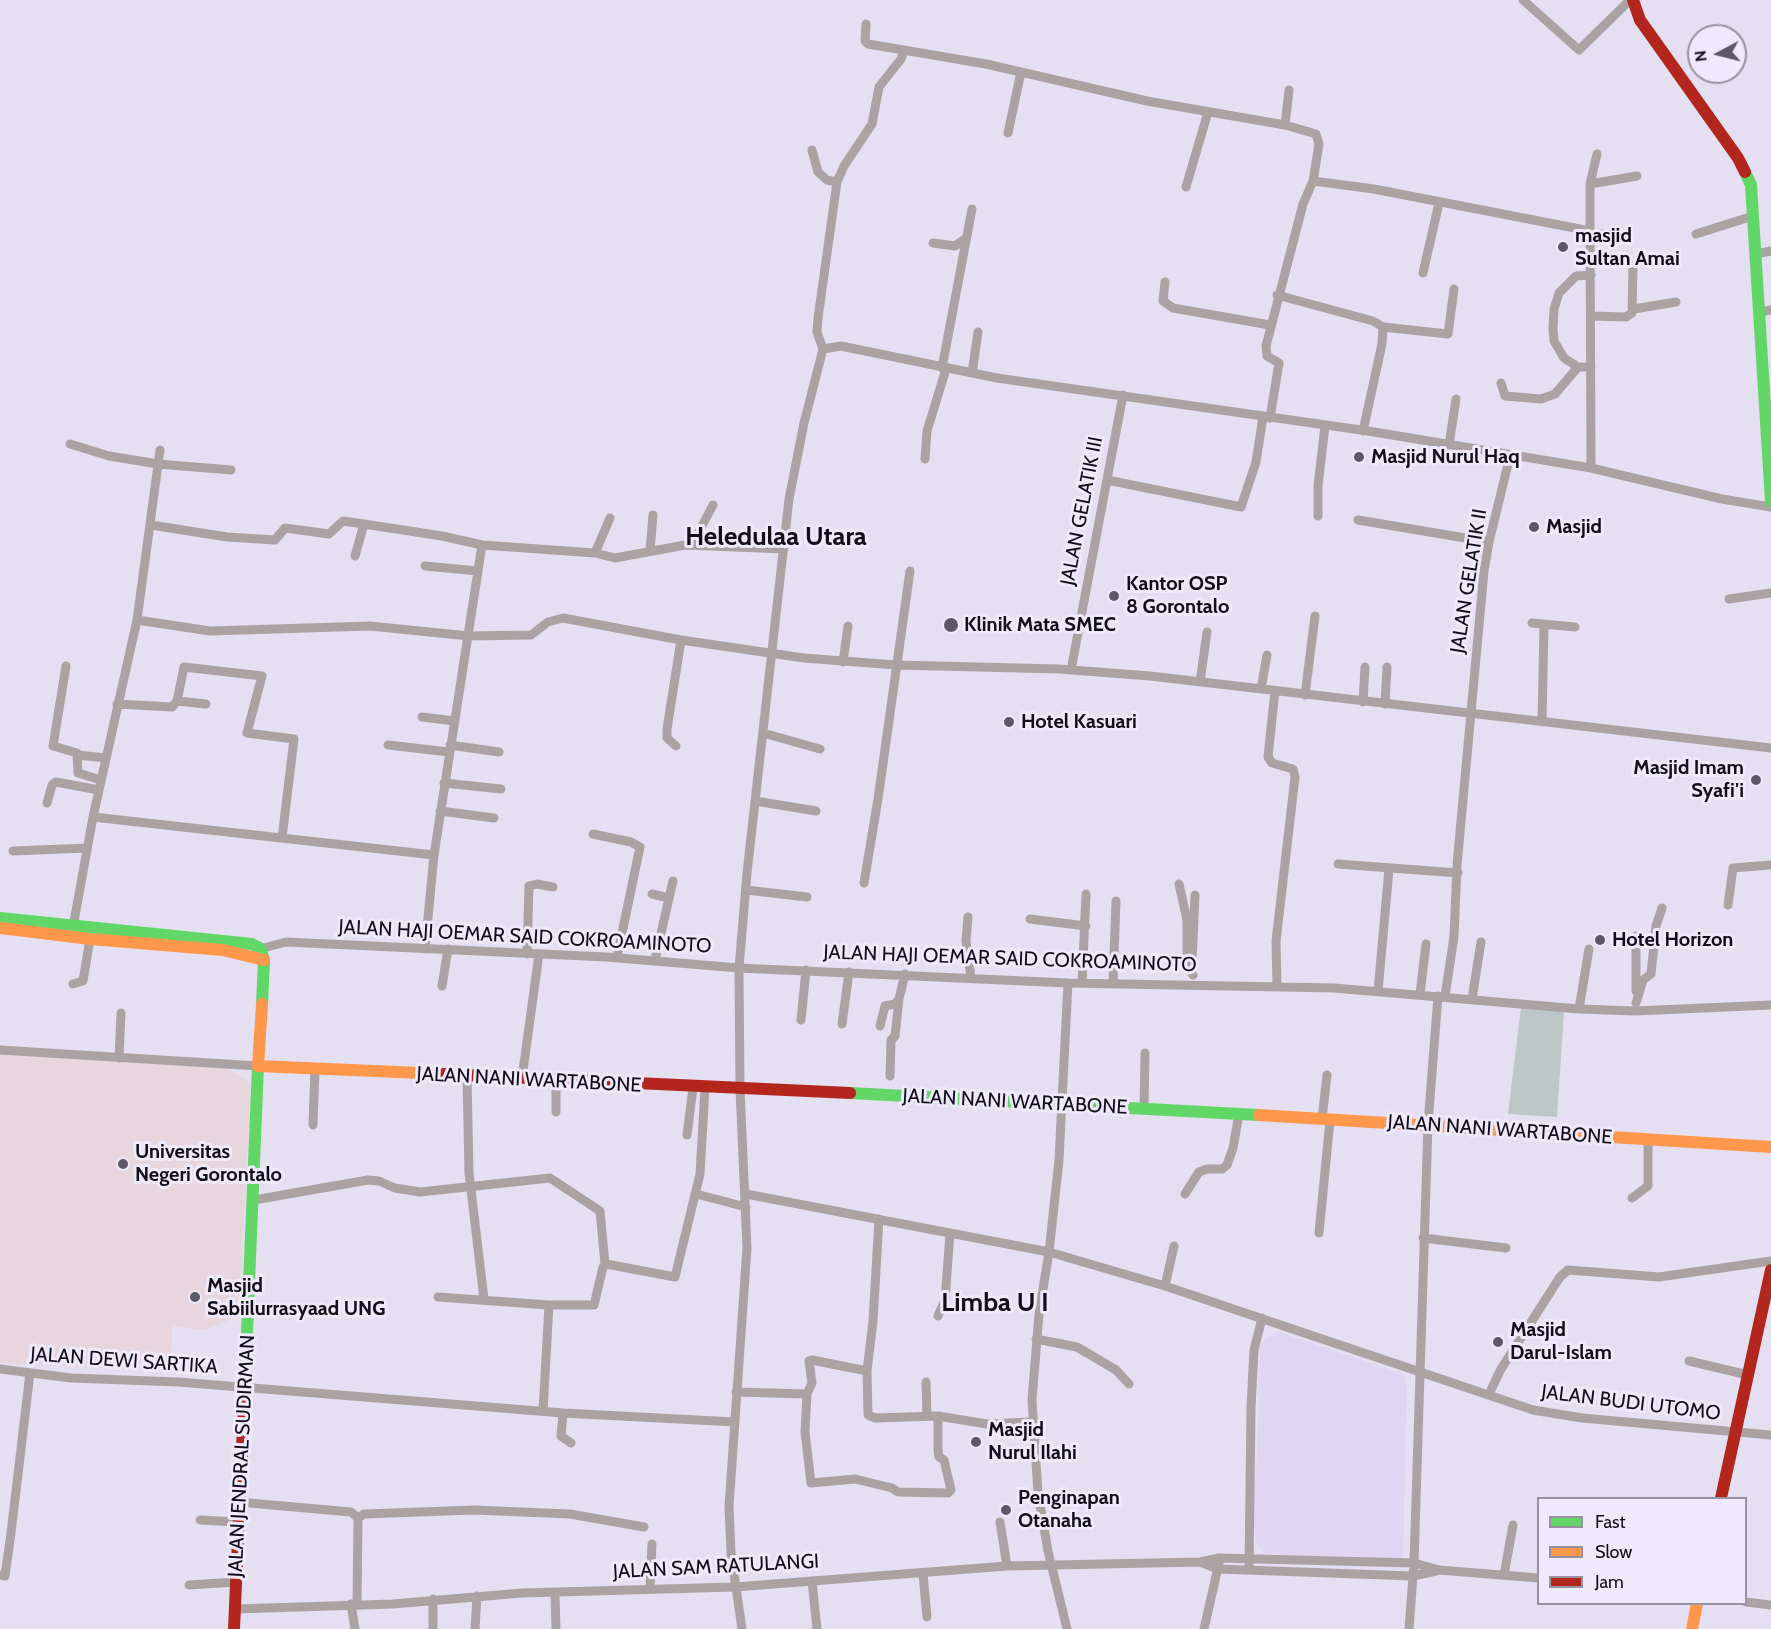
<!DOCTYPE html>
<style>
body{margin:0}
#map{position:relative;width:1771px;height:1629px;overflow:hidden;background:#e5e0f1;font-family:Cabin,sans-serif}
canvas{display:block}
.legend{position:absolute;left:1537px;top:1497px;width:210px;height:108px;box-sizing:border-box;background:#eee9fb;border:2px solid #9692a1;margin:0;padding:8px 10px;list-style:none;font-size:18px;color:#120f19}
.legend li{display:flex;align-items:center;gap:12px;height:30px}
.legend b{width:30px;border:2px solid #9692a1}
.north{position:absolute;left:1687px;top:24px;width:60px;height:60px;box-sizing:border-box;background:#eee9fb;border:2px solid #9692a1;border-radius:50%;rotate:263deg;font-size:16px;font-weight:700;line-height:24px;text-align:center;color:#120f19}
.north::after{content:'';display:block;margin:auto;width:21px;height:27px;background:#5c5865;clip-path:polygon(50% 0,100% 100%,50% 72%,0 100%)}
</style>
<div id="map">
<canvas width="1771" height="1629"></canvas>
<ul class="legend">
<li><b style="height:8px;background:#63d668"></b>Fast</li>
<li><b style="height:8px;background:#ff974d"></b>Slow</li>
<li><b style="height:8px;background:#b3261e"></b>Jam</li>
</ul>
<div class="north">N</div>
</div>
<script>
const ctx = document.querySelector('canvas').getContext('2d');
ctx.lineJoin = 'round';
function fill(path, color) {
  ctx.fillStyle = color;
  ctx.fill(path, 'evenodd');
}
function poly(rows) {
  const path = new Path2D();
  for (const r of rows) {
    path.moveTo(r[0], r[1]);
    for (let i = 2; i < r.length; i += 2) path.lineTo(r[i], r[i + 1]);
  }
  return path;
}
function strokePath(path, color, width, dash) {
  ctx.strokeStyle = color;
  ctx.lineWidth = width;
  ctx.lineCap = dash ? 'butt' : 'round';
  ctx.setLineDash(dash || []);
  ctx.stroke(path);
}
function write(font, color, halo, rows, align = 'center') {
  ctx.font = font + ' Cabin,sans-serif';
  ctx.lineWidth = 6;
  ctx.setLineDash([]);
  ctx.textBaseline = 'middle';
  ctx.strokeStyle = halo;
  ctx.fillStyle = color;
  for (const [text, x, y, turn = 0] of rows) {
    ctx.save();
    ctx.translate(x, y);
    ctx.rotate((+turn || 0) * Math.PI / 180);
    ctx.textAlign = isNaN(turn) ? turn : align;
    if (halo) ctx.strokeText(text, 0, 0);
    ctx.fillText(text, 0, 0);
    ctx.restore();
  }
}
fill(poly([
 [1278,1332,1403,1374,1407,1388,1403,1559,1264,1554,1256,1541,1252,1508,1256,1478,1260,1349,1263,1340]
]), '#ded6f2');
fill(poly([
 [0,1045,228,1069,251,1083,239,1316,205,1330,173,1326,169,1372,0,1363]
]), '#e7d6dd');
fill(poly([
 [1521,1007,1564,1011,1557,1117,1508,1114]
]), '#bdc7c7');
strokePath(poly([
 [1523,0,1579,50,1630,0],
 [866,24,865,41,868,44,986,64,1147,101,1285,125,1316,134,1319,144,1313,181,1303,204,1266,346,1267,356,1279,363,1270,418],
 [1285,125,1289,90],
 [1008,133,1021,72],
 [812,150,818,172,827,180,837,182,818,318,817,332,823,349],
 [1313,181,1374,189,1590,231],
 [837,182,844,166,872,124,879,87,901,59,904,51],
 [1590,184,1637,176],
 [1186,187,1208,112],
 [1696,234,1753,216],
 [1590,235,1613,233],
 [933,243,955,246,965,239],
 [1756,254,1771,251],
 [1423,273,1439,203],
 [1591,275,1576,276,1559,293,1554,309,1553,329,1554,341,1564,358,1578,367,1591,367],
 [1165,282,1163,301,1173,308,1270,325],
 [1277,295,1373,321,1383,327,1382,344,1363,431],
 [1634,309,1676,302],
 [1758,313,1771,310],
 [1591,316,1626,317,1632,313,1633,266],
 [1383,327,1448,334,1454,289],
 [942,368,972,209],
 [972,373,978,332],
 [1501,383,1505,396,1541,399,1555,394,1578,367],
 [70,444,109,456,158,464,231,470],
 [1449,445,1456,399],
 [925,459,927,431,946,369],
 [1591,468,1590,221,1590,184,1597,154],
 [1107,480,1241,507,1256,462,1263,417],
 [1318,516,1318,486,1325,426],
 [1358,520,1489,542],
 [151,525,227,537,275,540,285,528,329,534,343,521,364,524],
 [692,545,713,505],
 [650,551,653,515],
 [595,553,610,518],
 [355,556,364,524,442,536,482,545,595,553,615,558,685,545,784,549],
 [425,566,478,571],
 [1729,599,1771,593],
 [137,620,210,631,370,626,469,636,531,635,548,622,563,618,681,640,804,658,896,665,1059,669,1150,676,1771,748],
 [1532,623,1575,627],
 [843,662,848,626],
 [66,666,53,746,77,753,78,773,101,780],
 [1071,670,1123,395],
 [1200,682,1207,632],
 [1261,689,1267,655],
 [1275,691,1268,757,1272,763,1293,769,1295,777,1276,941,1277,987],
 [1305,695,1315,616],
 [177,701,206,704],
 [1363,702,1365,667],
 [117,704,172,707,177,701,184,667,262,676,247,733,294,739,282,838],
 [1385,704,1387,667],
 [422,717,455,721],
 [1542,722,1544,625],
 [763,733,820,749],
 [388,745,449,752],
 [450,745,499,752],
 [676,746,667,738,667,729,681,640],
 [77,755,106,758],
 [444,783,501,789],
 [755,801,816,811],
 [47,803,52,785,56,782,99,790],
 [440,811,494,818],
 [93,817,434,855],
 [593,834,631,842,640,847,617,957],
 [13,851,87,848],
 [1338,864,1458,873],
 [864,883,878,799,910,571],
 [1179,884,1187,920,1187,964,1193,975],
 [746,890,807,897],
 [652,894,669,898,655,960],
 [669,898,673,881],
 [1728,905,1733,868,1771,865],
 [968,917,966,941,971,977],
 [1030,919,1086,926],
 [73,927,93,817,137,620,160,450],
 [425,949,434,855,482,545],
 [256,950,286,942,606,957,739,968,1068,983,1334,988,1579,1009,1635,1011,1771,1005],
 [527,954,529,886,537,884,553,887],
 [1192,964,1195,895],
 [1082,983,1086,894],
 [1113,983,1116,901],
 [73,984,83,981,90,939],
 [442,986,448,949],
 [1378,991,1389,869],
 [1636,991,1636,936],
 [1420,994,1426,944],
 [1445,996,1454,937,1457,865,1484,571,1489,542,1510,456],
 [1472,999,1481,942],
 [1636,1003,1643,980,1651,974,1656,926,1662,908],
 [1579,1009,1589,949],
 [801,1020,806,970],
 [842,1024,849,972],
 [880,1026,885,1006,895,1004,899,999,905,974],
 [0,1050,258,1066],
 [119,1058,121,1013],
 [467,1076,469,1173,484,1299],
 [890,1076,891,1040,895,1036,899,999],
 [522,1078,539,954],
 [556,1080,556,1112],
 [1144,1109,1145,1053],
 [1322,1119,1327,1075],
 [313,1125,315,1069],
 [687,1135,693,1088],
 [696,1194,746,1207],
 [746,1194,1049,1252,1165,1286,1533,1410,1582,1418,1771,1435],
 [1185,1194,1199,1172,1207,1169,1222,1169,1227,1165,1233,1148,1239,1114],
 [1632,1198,1648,1186,1648,1140],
 [254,1200,368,1180,379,1181,395,1188,420,1192,550,1178,600,1211,605,1264],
 [879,1219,873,1321,867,1371,868,1415,875,1418,938,1416,987,1424,1032,1422],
 [1319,1233,1330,1120],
 [1423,1238,1506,1248],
 [1165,1286,1174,1246],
 [438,1297,549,1305,543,1411],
 [549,1305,594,1305,603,1267,606,1264,675,1277,700,1174,705,1088],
 [938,1316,945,1300,950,1233],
 [1036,1339,1077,1347,1116,1370,1129,1384],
 [1689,1361,1748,1375],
 [0,1369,71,1378,178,1382,563,1413,735,1422],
 [926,1382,927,1416],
 [736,1392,807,1394,812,1383,809,1361,812,1360,867,1371],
 [807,1394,805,1432,811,1483,855,1479,892,1488,898,1492,948,1493,951,1490,944,1460,939,1457,938,1450,938,1416],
 [1489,1394,1501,1369,1560,1277,1568,1270,1659,1277,1771,1261],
 [563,1413,561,1436,571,1443],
 [238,1502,351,1512,358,1518,357,1605],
 [358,1518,364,1514,474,1510,570,1514,644,1527],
 [200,1520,237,1522],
 [1000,1522,1007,1566],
 [1200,1562,1218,1569,1413,1576,1436,1571],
 [1249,1570,1251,1407,1254,1350,1262,1318],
 [923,1574,927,1617],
 [0,1575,5,1576,11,1533,30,1373],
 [1504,1575,1513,1525],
 [812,1581,817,1629],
 [189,1585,236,1582],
 [650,1588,652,1544],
 [555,1594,556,1629],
 [1746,1602,1771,1605],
 [351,1604,355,1629],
 [235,1609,393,1604,522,1593,735,1587,1007,1566,1200,1562,1219,1558,1414,1563,1439,1570,1538,1578],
 [433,1629,433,1599],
 [475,1629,477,1596],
 [742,1629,731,1553,729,1506,747,1248,740,1089,739,968,747,873,789,499,804,423,823,349,841,346,997,378,1368,431,1591,468,1722,499,1771,507],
 [1067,1629,1048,1551,1038,1493,1032,1400,1039,1314,1049,1252,1059,1160,1068,983],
 [1204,1629,1219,1563],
 [1409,1629,1414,1563,1428,1124,1438,996]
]), '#aba3a3', 9);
strokePath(poly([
 [1745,172,1751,185,1771,501],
 [0,918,252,944,260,948,264,960,262,1004],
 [850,1093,1259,1115],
 [244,1404,258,1066]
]), '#63d668', 12);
strokePath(poly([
 [0,928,90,939,223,950,264,960],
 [262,1004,258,1066,444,1074],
 [1259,1115,1771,1147],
 [1692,1629,1697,1604]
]), '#ff974d', 12);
strokePath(poly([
 [1633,0,1640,20,1738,158,1745,172],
 [444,1074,850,1093],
 [1721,1498,1771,1270],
 [234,1629,244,1404]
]), '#b3261e', 12);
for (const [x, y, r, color] of [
 [1563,247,6,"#5c5865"],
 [1359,457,6,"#5c5865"],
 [1534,527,6,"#5c5865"],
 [1114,596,6,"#5c5865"],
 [951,625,8,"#5c5865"],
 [1009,722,6,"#5c5865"],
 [1756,780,6,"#5c5865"],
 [1600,940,6,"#5c5865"],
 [123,1164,6,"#5c5865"],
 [195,1297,6,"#5c5865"],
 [1498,1342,6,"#5c5865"],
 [976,1442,6,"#5c5865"],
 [1006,1510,6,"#5c5865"]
]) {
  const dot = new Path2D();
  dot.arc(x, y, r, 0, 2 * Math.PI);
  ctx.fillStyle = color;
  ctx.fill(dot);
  strokePath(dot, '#eee9fb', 2);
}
write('bold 20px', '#120f19', '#eee9fb', [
 ["masjid",1575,236],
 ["Sultan Amai",1575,259],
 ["Masjid Nurul Haq",1371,457],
 ["Masjid",1546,527],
 ["Kantor OSP",1126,584],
 ["8 Gorontalo",1126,607],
 ["Klinik Mata SMEC",964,625],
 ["Hotel Kasuari",1021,722],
 ["Masjid Imam",1744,768,"right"],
 ["Syafi'i",1744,791,"right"],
 ["Hotel Horizon",1612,940],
 ["Universitas",135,1152],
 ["Negeri Gorontalo",135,1175],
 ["Masjid",207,1286],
 ["Sabiilurrasyaad UNG",207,1309],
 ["Masjid",1510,1330],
 ["Darul-Islam",1510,1353],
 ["Masjid",988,1430],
 ["Nurul Ilahi",988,1453],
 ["Penginapan",1018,1498],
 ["Otanaha",1018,1521]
], 'left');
write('20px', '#120f19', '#eee9fb', [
 ["JALAN GELATIK III",1082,511,-79],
 ["JALAN GELATIK II",1469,581,-81],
 ["JALAN HAJI OEMAR SAID COKROAMINOTO",525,937,3],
 ["JALAN HAJI OEMAR SAID COKROAMINOTO",1010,959,2],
 ["JALAN NANI WARTABONE",529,1080,3],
 ["JALAN NANI WARTABONE",1015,1102,3],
 ["JALAN NANI WARTABONE",1500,1130,4],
 ["JALAN DEWI SARTIKA",124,1361,4],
 ["JALAN BUDI UTOMO",1631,1403,7],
 ["JALAN JENDRAL SUDIRMAN",242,1456,-87],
 ["JALAN SAM RATULANGI",716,1567,-3]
]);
write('bold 26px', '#120f19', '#eee9fb', [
 ["Heledulaa Utara",776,537],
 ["Limba U I",995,1303]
]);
</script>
